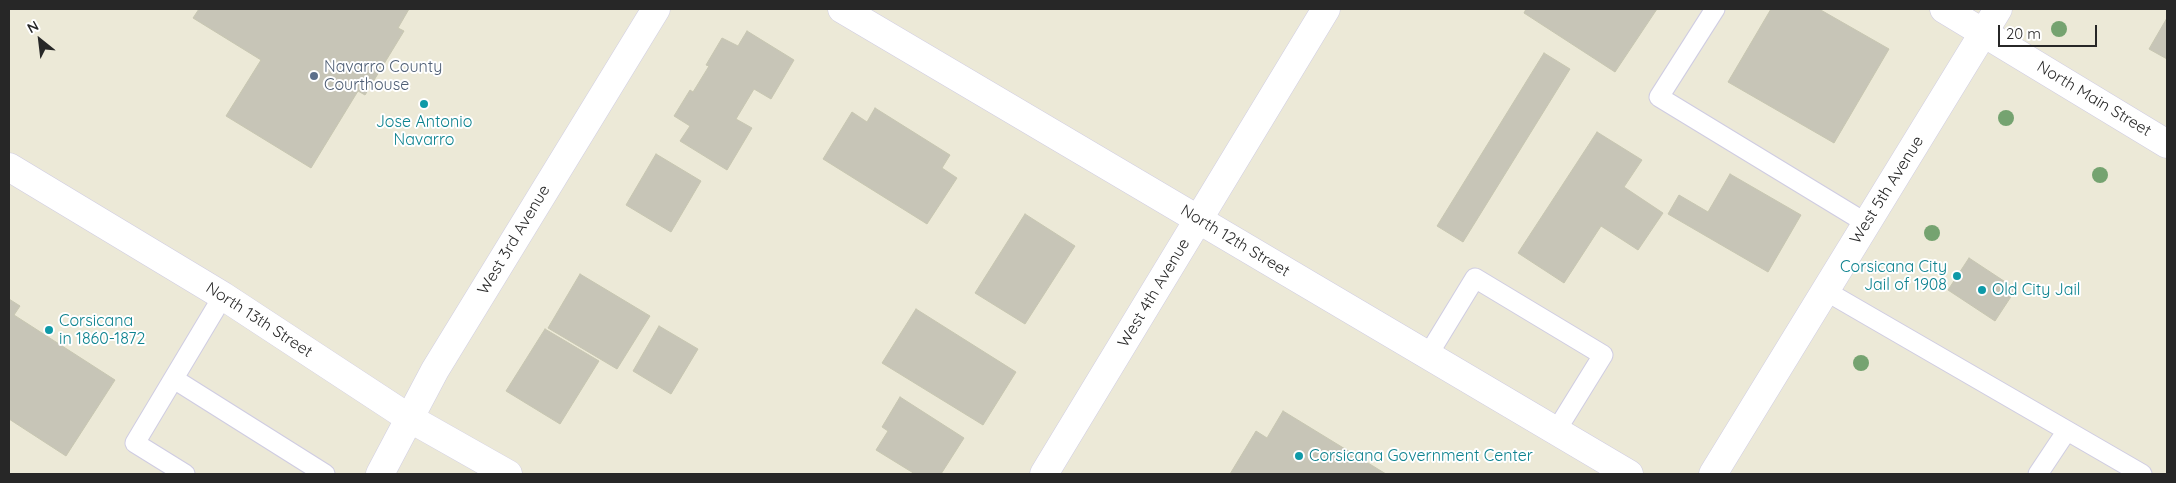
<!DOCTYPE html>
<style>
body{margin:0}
#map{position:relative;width:2176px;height:483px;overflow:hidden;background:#ece9d7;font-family:Quicksand,sans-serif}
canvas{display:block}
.frame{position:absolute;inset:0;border:10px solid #272727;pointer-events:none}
.north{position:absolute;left:15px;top:15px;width:50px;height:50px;-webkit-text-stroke:4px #fff;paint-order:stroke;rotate:331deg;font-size:14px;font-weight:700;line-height:20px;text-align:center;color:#272727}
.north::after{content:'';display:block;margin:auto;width:18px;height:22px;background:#272727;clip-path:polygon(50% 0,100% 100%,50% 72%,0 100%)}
.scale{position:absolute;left:1998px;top:25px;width:99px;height:22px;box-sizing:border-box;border:2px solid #272727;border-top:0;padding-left:6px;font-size:15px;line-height:18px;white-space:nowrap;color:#272727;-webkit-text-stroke:4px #fff;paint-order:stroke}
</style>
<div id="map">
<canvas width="2176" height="483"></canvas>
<div class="frame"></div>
<div class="north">N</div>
<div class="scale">20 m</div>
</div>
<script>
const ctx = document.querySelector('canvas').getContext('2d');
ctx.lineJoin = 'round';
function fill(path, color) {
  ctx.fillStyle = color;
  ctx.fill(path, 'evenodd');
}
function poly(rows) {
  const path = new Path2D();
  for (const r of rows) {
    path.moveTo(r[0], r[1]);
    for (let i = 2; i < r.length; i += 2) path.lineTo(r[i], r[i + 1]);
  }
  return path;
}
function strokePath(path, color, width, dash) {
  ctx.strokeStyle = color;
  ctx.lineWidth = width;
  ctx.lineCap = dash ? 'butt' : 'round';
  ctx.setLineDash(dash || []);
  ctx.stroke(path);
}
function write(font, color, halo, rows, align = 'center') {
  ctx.font = font + ' Quicksand,sans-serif';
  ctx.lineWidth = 4;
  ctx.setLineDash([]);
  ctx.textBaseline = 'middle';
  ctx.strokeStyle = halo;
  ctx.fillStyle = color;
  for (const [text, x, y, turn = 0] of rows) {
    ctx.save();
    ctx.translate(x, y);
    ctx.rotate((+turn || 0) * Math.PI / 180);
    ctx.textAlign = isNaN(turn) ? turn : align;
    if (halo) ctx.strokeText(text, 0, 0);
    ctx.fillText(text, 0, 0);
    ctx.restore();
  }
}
const building = poly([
 [199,9,409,9,398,28,404,31,365,95,358,91,311,168,226,116,261,60,193,18,199,9],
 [1526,9,1657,9,1615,72,1524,13,1526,9],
 [1771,9,1819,9,1889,49,1834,143,1728,82,1771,9],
 [2167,18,2167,59,2149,49,2167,18],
 [747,31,794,60,771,99,754,89,736,119,752,128,727,170,680,141,690,126,674,116,690,90,693,92,709,66,706,65,722,38,738,46,747,31],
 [1544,53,1570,69,1463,242,1437,226,1544,53],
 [875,108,950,155,942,168,957,178,927,224,823,159,852,112,867,122,875,108],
 [1597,132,1642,160,1624,187,1663,213,1638,250,1601,226,1564,283,1518,253,1597,132],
 [656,154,701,181,671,232,626,205,656,154],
 [1730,174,1801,215,1768,272,1668,214,1679,195,1708,212,1730,174],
 [1025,214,1075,246,1025,324,975,293,1025,214],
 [1969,258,2016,289,1995,321,1948,290,1969,258],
 [580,274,650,316,617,369,548,328,580,274],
 [9,299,20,306,14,315,115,380,66,456,9,419,9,299],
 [916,309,1016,372,983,425,882,363,916,309],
 [659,326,698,349,671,394,633,371,659,326],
 [545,329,599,361,560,424,506,391,545,329],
 [900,397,964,438,941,474,915,474,876,450,888,431,882,427,900,397],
 [1283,411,1386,474,1230,474,1256,431,1267,438,1283,411]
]);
fill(building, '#c7c5b7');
strokePath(building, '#c7c6b1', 1);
const service = poly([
 [1715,9,1659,97,1866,223],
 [1824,290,2142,474],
 [1428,355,1475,278,1603,355,1556,431],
 [174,379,325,474],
 [185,474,135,443,223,296],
 [2038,474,2066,432]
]);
const minor = poly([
 [1944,9,2167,144],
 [409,418,508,474],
 [1044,474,1326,9]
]);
const tertiary = poly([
 [842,9,1629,474],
 [9,167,223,296,409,418],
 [1713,474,1998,9]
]);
const secondary = poly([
 [380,474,435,370,656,9]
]);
strokePath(service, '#cfcce2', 21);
strokePath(minor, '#cfcce2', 29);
strokePath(tertiary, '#cfcce2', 29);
strokePath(secondary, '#cfcce2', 29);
strokePath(service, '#fff', 19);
strokePath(minor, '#fff', 28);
strokePath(tertiary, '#fff', 28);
strokePath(secondary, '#fff', 28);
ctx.fillStyle = '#75a370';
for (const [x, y] of [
 [2059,29],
 [2006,118],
 [2100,175],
 [1932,233],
 [1861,363]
]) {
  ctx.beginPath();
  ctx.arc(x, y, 8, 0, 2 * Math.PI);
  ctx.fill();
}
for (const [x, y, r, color] of [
 [314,76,5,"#5c6f8a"],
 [424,104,5,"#0f9aa8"],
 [1957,276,5,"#0f9aa8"],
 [1982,290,5,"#0f9aa8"],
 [49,330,5,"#0f9aa8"],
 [1299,456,5,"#0f9aa8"]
]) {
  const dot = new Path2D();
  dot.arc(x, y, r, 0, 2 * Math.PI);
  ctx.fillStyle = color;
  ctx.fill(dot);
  strokePath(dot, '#fff', 2);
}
write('16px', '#4e5e75', '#fff', [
 ["Navarro County",324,67],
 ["Courthouse",324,85]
], 'left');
write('16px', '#272727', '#fff', [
 ["North Main Street",2094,99,31],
 ["West 5th Avenue",1887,190,-58],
 ["West 3rd Avenue",514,240,-59],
 ["North 12th Street",1235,241,31],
 ["West 4th Avenue",1154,293,-59],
 ["North 13th Street",259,320,33]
]);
write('16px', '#0d838f', '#fff', [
 ["Jose Antonio",424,122,"center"],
 ["Navarro",424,140,"center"],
 ["Corsicana City",1947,267,"right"],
 ["Jail of 1908",1947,285,"right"],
 ["Old City Jail",1992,290],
 ["Corsicana",59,321],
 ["in 1860-1872",59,339],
 ["Corsicana Government Center",1309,456]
], 'left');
</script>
